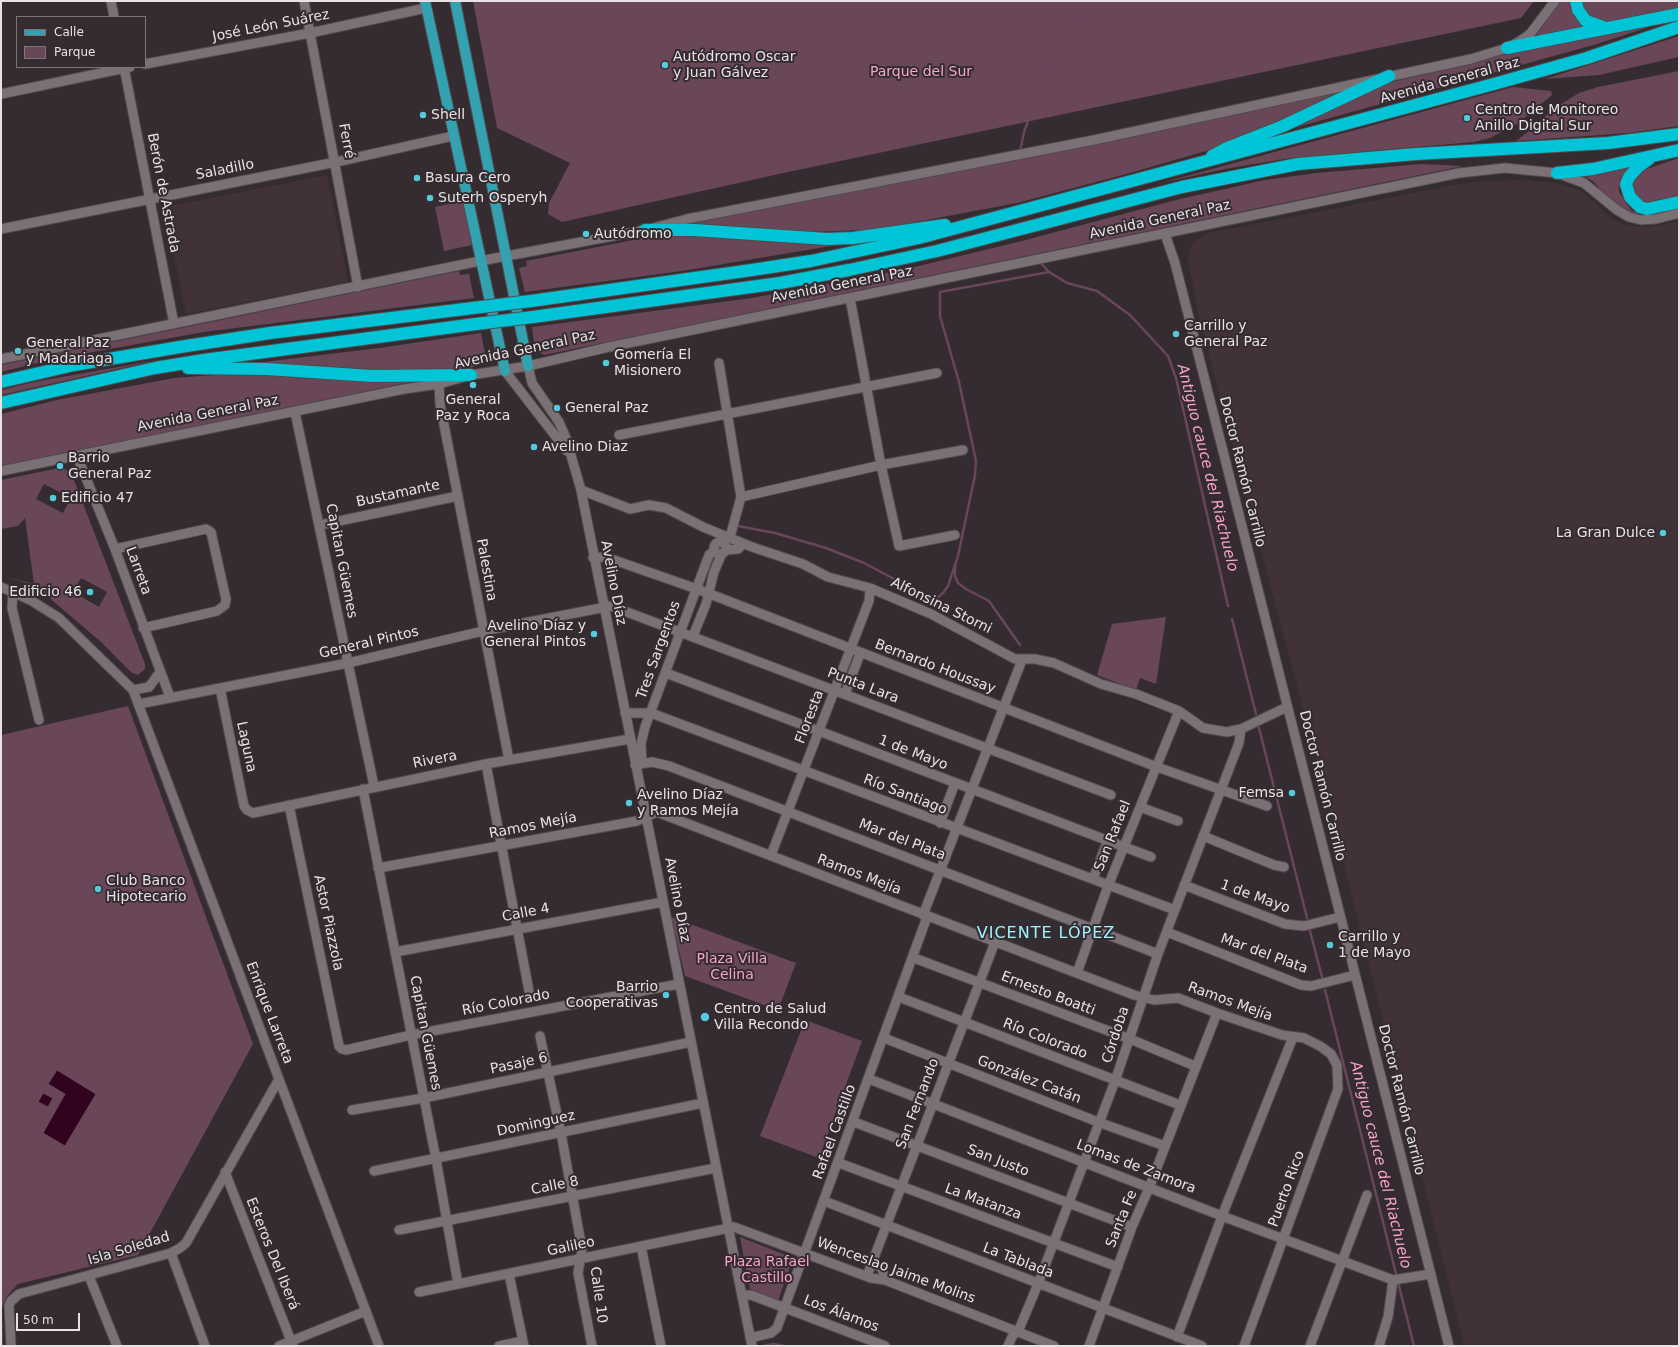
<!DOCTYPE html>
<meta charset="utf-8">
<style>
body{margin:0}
#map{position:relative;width:1680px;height:1347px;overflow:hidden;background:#342c30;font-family:"DejaVu Sans",sans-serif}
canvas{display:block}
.frame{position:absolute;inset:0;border:2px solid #e8e2e5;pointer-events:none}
.legend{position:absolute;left:16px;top:16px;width:130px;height:52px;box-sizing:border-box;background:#342c30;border:1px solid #7c7578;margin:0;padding:5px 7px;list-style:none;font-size:12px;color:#e8e2e5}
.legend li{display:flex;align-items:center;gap:8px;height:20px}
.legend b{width:20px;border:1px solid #7c7578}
.scale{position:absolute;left:16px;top:1313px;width:64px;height:18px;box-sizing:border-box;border:2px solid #e8e2e5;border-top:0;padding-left:5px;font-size:12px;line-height:14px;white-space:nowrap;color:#e8e2e5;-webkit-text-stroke:3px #342c30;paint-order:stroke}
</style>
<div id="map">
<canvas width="1680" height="1347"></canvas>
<div class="frame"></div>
<ul class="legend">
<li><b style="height:5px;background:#32a2b0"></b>Calle</li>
<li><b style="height:11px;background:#694758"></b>Parque</li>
</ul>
<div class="scale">50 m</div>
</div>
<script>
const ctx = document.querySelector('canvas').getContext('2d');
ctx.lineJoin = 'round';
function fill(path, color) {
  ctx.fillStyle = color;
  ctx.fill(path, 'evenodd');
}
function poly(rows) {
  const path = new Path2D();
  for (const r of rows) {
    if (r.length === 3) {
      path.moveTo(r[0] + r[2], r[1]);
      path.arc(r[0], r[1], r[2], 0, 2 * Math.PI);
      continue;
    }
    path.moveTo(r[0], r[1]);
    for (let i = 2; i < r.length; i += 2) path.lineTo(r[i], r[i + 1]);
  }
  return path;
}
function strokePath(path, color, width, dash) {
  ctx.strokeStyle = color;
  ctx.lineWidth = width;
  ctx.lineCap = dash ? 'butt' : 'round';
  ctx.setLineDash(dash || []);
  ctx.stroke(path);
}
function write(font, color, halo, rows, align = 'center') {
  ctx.font = font + ' "DejaVu Sans",sans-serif';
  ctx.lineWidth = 4;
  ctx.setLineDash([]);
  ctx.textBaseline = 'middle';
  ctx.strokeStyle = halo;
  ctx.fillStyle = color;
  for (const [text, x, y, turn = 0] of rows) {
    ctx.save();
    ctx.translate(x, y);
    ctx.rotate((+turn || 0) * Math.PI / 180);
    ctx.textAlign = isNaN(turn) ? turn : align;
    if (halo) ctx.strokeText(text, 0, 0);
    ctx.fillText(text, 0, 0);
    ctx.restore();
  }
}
fill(poly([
 [327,175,348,282,186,314,165,207],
 [1517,180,1556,183,1574,188,1585,194,1614,220,1628,225,1644,227,1662,225,1679,220,1679,1346,1464,1346,1330,810,1199,317,1188,260,1189,251,1193,242,1208,233,1465,183]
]), '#413239');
fill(poly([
 [473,1,1534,1,1521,18,788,172,562,222,548,214,549,203,570,163,497,128],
 [1561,1,1571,1,1573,15,1584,28,1534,38],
 [1581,1,1679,1,1679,9,1607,23,1594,20,1584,12],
 [1645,25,1646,28,1597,44,1294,128,1294,126,1371,88,1396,81,1476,63,1511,52],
 [1679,36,1679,57,1599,75,1545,79],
 [1679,71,1679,126,1628,133,1516,141,1529,131,1553,109,1579,93,1598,87],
 [1513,87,1551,91,1552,95,1517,124,1490,138,1474,142,1291,158,1225,169,1157,184],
 [1340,92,1340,93,1244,140,1130,173,1017,203,900,225,863,230,806,232,684,225],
 [1679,158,1679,197,1650,203,1640,200,1633,192,1633,184,1637,176,1644,170],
 [1422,164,1463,166,544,355,536,350,534,342,532,327,752,298,906,269,1018,242,1176,200,1265,180,1316,173],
 [1628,168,1620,179,1619,192,1632,211,1647,214,1679,208,1645,216,1631,213,1609,200,1594,182,1586,177],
 [463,201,472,245,444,251,435,207],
 [669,233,843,244,682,271,525,292,519,268,527,266,526,261],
 [459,271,460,275,469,274,474,298,204,332,49,360,1,372,1,365],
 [481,333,486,358,485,360,473,362,474,367,447,371,424,373,263,366,262,362,272,361,379,348],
 [157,360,144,363,1,395,1,390,34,382],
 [240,373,415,381,1,466,1,414,57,400,174,378],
 [59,468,68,470,74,480,145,664,145,669,138,675,132,673,100,641,34,585,1,576,34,584,25,518,18,526,1,529,1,480],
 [44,484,71,498,63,513,36,499],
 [81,578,107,592,99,607,73,592],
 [1166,617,1156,684,1140,678,1136,690,1097,675,1112,624],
 [128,706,253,1044,138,1255,18,1284,7,1296,2,1308,3,1346,1,1346,1,735],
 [671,917,796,963,778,1010,685,976],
 [805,1020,862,1041,819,1158,760,1136],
 [740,1237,793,1258,778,1301,750,1289]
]), '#694758');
const water = poly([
 [57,1070,96,1094,65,1146,43,1133,65,1094,48,1084,57,1070],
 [43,1093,53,1098,48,1107,38,1102,43,1093]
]);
fill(water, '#32031f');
strokePath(water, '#69465a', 1);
strokePath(poly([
 [1020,152,1024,132,1031,113,1084,1],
 [1018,168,1020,157],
 [1023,242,1036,257],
 [1040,262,1049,272,1067,283,1097,291,1130,315,1168,356,1176,378,1228,606],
 [738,526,775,533,826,548,864,563,930,598,937,598,943,593,948,586,958,556,975,475,976,461,959,382,940,316,940,292,1049,272],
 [955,566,955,576,958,583,966,589,989,601,1020,645],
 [1232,619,1256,714],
 [1259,728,1307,918],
 [1310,931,1322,977],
 [1325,990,1414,1346],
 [764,1346,773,1344,785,1346]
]), '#69465a', 2.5);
const minor = poly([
 [111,1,114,17],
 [304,1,358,287],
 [145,64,310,33,426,8],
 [124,67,174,324],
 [1,94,130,67],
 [1,229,336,162,453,136],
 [1165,234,1175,263,1225,459,1449,1346],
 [850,298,881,465,899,546,955,535],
 [1,359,480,261,645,230,687,219,1094,140,1471,59,1507,48,1520,41,1530,34,1555,1],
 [719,363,741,497,730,537],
 [528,366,532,383,559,422,566,438,581,490,752,1346],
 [505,371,567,451],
 [439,384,440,404,509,760],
 [295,412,374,786],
 [619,435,937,373],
 [77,456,115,549,170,697],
 [1,471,404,389,439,384,471,375,528,366,609,347,1459,173,1505,168,1557,173,1584,183,1617,210,1629,217,1641,220,1656,219,1679,213],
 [581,490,630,509,649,505,666,508,703,527,752,547,803,564,828,577,870,588,931,614,1015,659,1035,659,1054,663,1101,684,1136,694,1179,711,1203,728,1227,732,1241,729,1287,707],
 [741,497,881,465,963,450],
 [320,525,458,496],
 [720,548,6],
 [115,549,206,529,211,532,226,599,225,605,217,611,143,628],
 [726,550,738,549,743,544],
 [593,558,602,557,614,560,697,589,1157,767,1267,806],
 [1,587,32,601,59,618,133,690,379,1346],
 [13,591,12,608,39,720],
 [693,636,706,604,714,572,722,553],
 [666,673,1151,857],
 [220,688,244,806,247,810,253,813,486,764,630,739],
 [133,690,149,687,160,672],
 [845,694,860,654],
 [139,704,348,663,483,631,611,606,1111,795],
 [625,713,651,713,1175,910],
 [642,763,641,744,645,727,709,555,715,550],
 [486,764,529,991],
 [635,765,652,762,669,766,1158,954],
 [363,789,436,1159,458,1284],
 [289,805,339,1046,342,1049,346,1050,411,1035,679,984],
 [1140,807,1178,821],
 [940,823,955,783],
 [1203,836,1274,865,1284,867],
 [771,855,869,601,870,588],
 [378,868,637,821,657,812,1134,995,1154,1000,1178,998,1217,1013,1282,1035,1304,1038,1320,1046,1331,1054,1337,1065,1338,1089,1244,1346],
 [1093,879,1108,840],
 [1184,885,1285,924,1304,926,1340,917],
 [923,915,1022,660],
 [1167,932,1301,985,1311,986,1355,975],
 [395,952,663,902],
 [914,958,1130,1039,1195,1066],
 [1077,973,1108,886,1179,711],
 [899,997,1180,1105],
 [540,1036,561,1133,582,1249,578,1273,592,1346],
 [884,1038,1098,1122,1165,1146],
 [869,1079,1222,1216,1393,1280],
 [352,1110,424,1098,691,1042],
 [854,1122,1132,1227],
 [839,1163,1118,1267],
 [374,1171,703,1103],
 [225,1172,293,1346],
 [824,1201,1202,1346],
 [399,1230,716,1168],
 [641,1246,661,1346],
 [171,1253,205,1346],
 [872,1263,882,1268,885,1280],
 [509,1274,524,1346],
 [89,1276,117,1346],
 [867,1276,995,942],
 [1393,1280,1431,1274],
 [419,1292,734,1227,871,1278,885,1280,1054,1346],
 [742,1295,751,1295,885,1346],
 [1177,1337,1222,1216,1293,1037],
 [750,1338,771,1333,777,1328,927,917],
 [11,1346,9,1306,11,1301,19,1294,171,1253,180,1248,186,1243,279,1079],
 [279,1346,366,1311],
 [499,1346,522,1341],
 [1008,1346,1012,1337,1020,1327,1038,1284,1115,1081,1158,954,1239,743,1241,729],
 [1089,1346,1132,1227,1149,1188,1217,1013],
 [1310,1346,1367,1195],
 [1379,1346,1388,1317,1393,1280]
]);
const major = poly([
 [425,1,505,371],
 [455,1,528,366]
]);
const highway = poly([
 [1576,1,1578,10,1586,21,1606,28],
 [1507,48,1679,14],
 [1212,156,1227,148,1283,126,1389,76],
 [1649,159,1638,167,1629,177,1626,184,1630,197,1640,207,1647,209,1679,202],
 [1557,173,1593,169,1679,150],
 [645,230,694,230,827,239,853,238,945,225],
 [531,301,752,270,811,261,919,238,1494,84,1587,58,1679,27],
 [533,317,780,283,849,270,937,251,1182,187,1298,164,1416,154,1608,143,1679,134],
 [188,368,267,369,372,376,471,375],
 [1,382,74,365,180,347,270,333,473,308],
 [1,403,155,368,204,360,476,324]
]);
strokePath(minor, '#514a4d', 11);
strokePath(major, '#514a4d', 12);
strokePath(highway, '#514a4d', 14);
strokePath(minor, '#7a7075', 9);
strokePath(major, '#32a2b0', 10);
strokePath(highway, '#02c4d7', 12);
const highwayBridge = poly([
 [473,308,531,301],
 [476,324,533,317]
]);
strokePath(highwayBridge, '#514a4d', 14, []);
strokePath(highwayBridge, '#02c4d7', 12);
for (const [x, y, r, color] of [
 [665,65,4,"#53cbda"],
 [423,115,4,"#53cbda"],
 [1467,118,4,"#53cbda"],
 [417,178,4,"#53cbda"],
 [430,198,4,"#53cbda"],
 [586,234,4,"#53cbda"],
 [1176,334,4,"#53cbda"],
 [18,351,4,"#53cbda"],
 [606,363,4,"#53cbda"],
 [473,385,4,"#53cbda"],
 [557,408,4,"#53cbda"],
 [534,447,4,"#53cbda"],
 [60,466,4,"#53cbda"],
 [53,498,4,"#53cbda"],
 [1663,533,4,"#53cbda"],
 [90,592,4,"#53cbda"],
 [594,634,4,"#53cbda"],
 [1292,793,4,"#53cbda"],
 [629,803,4,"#53cbda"],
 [98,889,4,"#53cbda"],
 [1330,945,4,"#53cbda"],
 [666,995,4,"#53cbda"],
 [705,1017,5,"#53cbda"]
]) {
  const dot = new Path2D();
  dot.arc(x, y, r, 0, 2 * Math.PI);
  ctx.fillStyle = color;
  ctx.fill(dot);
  strokePath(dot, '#342c30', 1.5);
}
write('14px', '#e8e2e5', '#342c30', [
 ["José León Suárez",271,26,-11],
 ["Avenida General Paz",1450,81,-15],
 ["Ferré",346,141,79],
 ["Saladillo",225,170,-11],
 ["Berón de Astrada",163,193,79],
 ["Avenida General Paz",1160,220,-12],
 ["Avenida General Paz",842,285,-11],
 ["Avenida General Paz",525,350,-12],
 ["Avenida General Paz",208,414,-11],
 ["Doctor Ramón Carrillo",1242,472,76],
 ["Bustamante",398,494,-12],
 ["Capitan Güemes",341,561,79],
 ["Palestina",486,570,80],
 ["Larreta",138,571,70],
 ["Avelino Díaz",613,583,79],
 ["Alfonsina Storni",941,606,26],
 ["General Pintos",369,643,-13],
 ["Tres Sargentos",659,650,-70],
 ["Bernardo Houssay",935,667,21],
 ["Punta Lara",863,686,21],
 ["Floresta",810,717,-69],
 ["Laguna",246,747,78],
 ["1 de Mayo",913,753,21],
 ["Rivera",435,760,-11],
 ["Doctor Ramón Carrillo",1322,786,76],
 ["Río Santiago",905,795,21],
 ["Ramos Mejía",533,826,-11],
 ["San Rafael",1113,836,-68],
 ["Mar del Plata",902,840,21],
 ["Ramos Mejía",859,875,21],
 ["1 de Mayo",1255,897,20],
 ["Avelino Díaz",677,900,79],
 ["Calle 4",526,913,-11],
 ["Astor Piazzola",328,923,78],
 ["Mar del Plata",1264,954,20],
 ["Ernesto Boatti",1048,994,21],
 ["Ramos Mejía",1230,1002,20],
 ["Río Colorado",506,1003,-11],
 ["Enrique Larreta",269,1013,69],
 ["Capitan Güemes",425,1033,79],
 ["Córdoba",1116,1035,-72],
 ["Río Colorado",1045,1039,21],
 ["Pasaje 6",519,1064,-12],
 ["González Catán",1029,1080,21],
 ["Doctor Ramón Carrillo",1401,1100,76],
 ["San Fernando",918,1104,-69],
 ["Dominguez",536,1124,-12],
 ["Rafael Castillo",835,1132,-70],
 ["San Justo",998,1161,21],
 ["Lomas de Zamora",1136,1167,21],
 ["Calle 8",555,1186,-11],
 ["Puerto Rico",1287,1189,-70],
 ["La Matanza",983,1202,20],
 ["Santa Fe",1122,1219,-68],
 ["Galileo",571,1247,-12],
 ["Isla Soledad",129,1249,-17],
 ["Esteros Del Iberá",272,1254,68],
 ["La Tablada",1018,1261,21],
 ["Wenceslao Jaime Molins",896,1271,20],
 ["Calle 10",598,1295,82],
 ["Los Álamos",841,1314,21]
]);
write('14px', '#e8e2e5', '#342c30', [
 ["Autódromo Oscar",673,57],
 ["y Juan Gálvez",673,73],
 ["Centro de Monitoreo",1475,110],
 ["Anillo Digital Sur",1475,126],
 ["Shell",431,115],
 ["Basura Cero",425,178],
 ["Suterh Osperyh",438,198],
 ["Autódromo",594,234],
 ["Carrillo y",1184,326],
 ["General Paz",1184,342],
 ["General Paz",26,343],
 ["y Madariaga",26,359],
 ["Gomería El",614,355],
 ["Misionero",614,371],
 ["General",473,400,"center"],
 ["Paz y Roca",473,416,"center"],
 ["General Paz",565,408],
 ["Avelino Diaz",542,447],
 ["Barrio",68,458],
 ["General Paz",68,474],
 ["Edificio 47",61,498],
 ["La Gran Dulce",1655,533,"right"],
 ["Edificio 46",82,592,"right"],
 ["Avelino Díaz y",586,626,"right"],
 ["General Pintos",586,642,"right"],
 ["Femsa",1284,793,"right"],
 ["Avelino Díaz",637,795],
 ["y Ramos Mejía",637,811],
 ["Club Banco",106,881],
 ["Hipotecario",106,897],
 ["Carrillo y",1338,937],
 ["1 de Mayo",1338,953],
 ["Barrio",658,987,"right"],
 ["Cooperativas",658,1003,"right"],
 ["Centro de Salud",714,1009],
 ["Villa Recondo",714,1025]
], 'left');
write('14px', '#f8a3cd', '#342c30', [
 ["Parque del Sur",921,72],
 ["Plaza Villa",732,959],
 ["Celina",732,975],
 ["Plaza Rafael",767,1262],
 ["Castillo",767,1278]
]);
write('italic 15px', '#f8a3cd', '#342c30', [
 ["Antiguo cauce del Riachuelo",1207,468,76],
 ["Antiguo cauce del Riachuelo",1380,1165,76]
]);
ctx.letterSpacing = '1px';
write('16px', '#a1f2fd', '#342c30', [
 ["VICENTE LÓPEZ",1046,934]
]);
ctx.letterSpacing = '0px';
</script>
